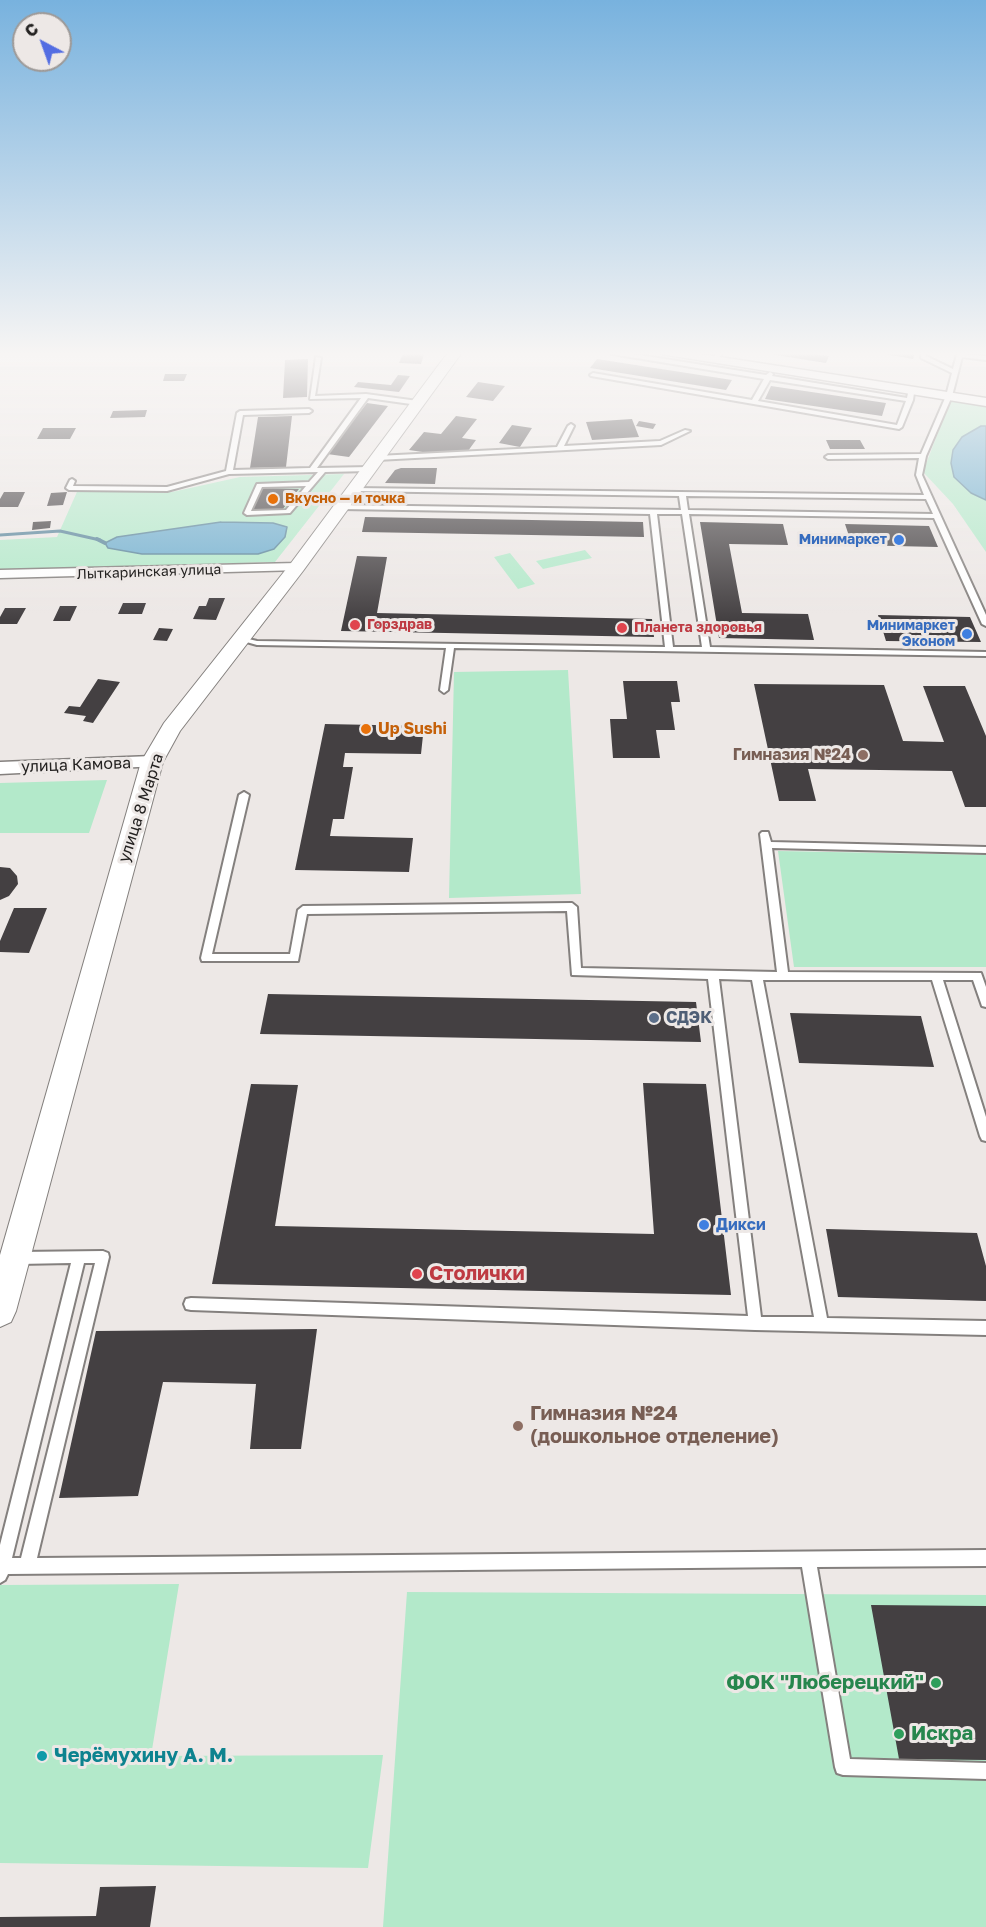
<!DOCTYPE html>
<meta charset="utf-8">
<style>
body{margin:0}
#map{position:relative;width:986px;height:1927px;overflow:hidden;background:#ede8e6;font-family:"Golos Text",sans-serif}
canvas{display:block}
.north{position:absolute;left:12px;top:12px;width:60px;height:60px;box-sizing:border-box;background:#ede8e6;border:2px solid #9d9997;border-radius:50%;rotate:319deg;font-size:16px;font-weight:700;line-height:24px;text-align:center;color:#242221}
.north::after{content:'';display:block;margin:auto;width:21px;height:27px;background:#536de2;clip-path:polygon(50% 0,100% 100%,50% 72%,0 100%)}
</style>
<div id="map">
<canvas width="986" height="1927"></canvas>
<div class="north">С</div>
</div>
<script>
const ctx = document.querySelector('canvas').getContext('2d');
ctx.lineJoin = 'round';
function fill(path, color) {
  ctx.fillStyle = color;
  ctx.fill(path, 'evenodd');
}
function poly(rows) {
  const path = new Path2D();
  for (const r of rows) {
    path.moveTo(r[0], r[1]);
    for (let i = 2; i < r.length; i += 2) path.lineTo(r[i], r[i + 1]);
  }
  return path;
}
function strokePath(path, color, width, dash) {
  ctx.strokeStyle = color;
  ctx.lineWidth = width;
  ctx.lineCap = dash ? 'butt' : 'round';
  ctx.setLineDash(dash || []);
  ctx.stroke(path);
}
function write(font, color, halo, rows, align = 'center') {
  ctx.font = font + ' "Golos Text",sans-serif';
  ctx.lineWidth = 6;
  ctx.setLineDash([]);
  ctx.textBaseline = 'middle';
  ctx.strokeStyle = halo;
  ctx.fillStyle = color;
  for (const [text, x, y, turn = 0] of rows) {
    ctx.save();
    ctx.translate(x, y);
    ctx.rotate((+turn || 0) * Math.PI / 180);
    ctx.textAlign = isNaN(turn) ? turn : align;
    if (halo) ctx.strokeText(text, 0, 0);
    ctx.fillText(text, 0, 0);
    ctx.restore();
  }
}
fill(poly([
 [951,398,986,403,986,552,953,504,923,472],
 [344,474,275,562,0,570,0,540,57,537,80,485,172,492,240,477],
 [585,550,592,558,543,569,536,561],
 [510,553,535,584,518,589,494,557],
 [568,670,581,894,449,898,454,672],
 [107,780,89,833,0,833,0,783],
 [778,851,986,855,986,967,794,967],
 [179,1584,151,1756,383,1755,368,1868,0,1863,0,1585],
 [407,1592,986,1595,986,1927,383,1927]
]), '#b3e9ca');
const water = poly([
 [981,426,986,426,986,500,971,493,954,477,951,463,953,450,962,437,981,426],
 [221,522,273,523,287,527,285,537,274,549,258,554,142,554,108,548,105,543,117,537,221,522]
]);
fill(water, '#70afcf');
strokePath(water, '#59859b', 1.5);
strokePath(poly([
 [0,535,60,531,100,540]
]), '#59859b', 3);
strokePath(poly([
 [97,539,105,543]
]), '#59859b', 4);
fill(poly([
 [404,351,425,351,421,364,399,363],
 [751,351,793,351,829,356,826,363],
 [867,351,915,351,913,359],
 [308,359,307,397,283,398,285,360],
 [597,359,655,368,732,380,726,390,590,368],
 [165,374,187,374,184,381,163,381],
 [398,375,410,376,399,392,354,387,358,382,391,385],
 [478,382,505,386,493,401,466,397],
 [771,386,886,403,882,416,765,399],
 [367,403,388,406,349,457,327,454],
 [147,410,145,417,110,418,113,411],
 [292,416,286,467,250,468,258,417],
 [456,416,477,419,462,438,476,440,468,451,436,454,409,450,424,432,441,434],
 [632,419,639,437,592,440,586,422],
 [639,421,656,424,653,429,636,426],
 [512,425,532,428,520,447,499,443],
 [43,428,76,428,70,439,37,439],
 [826,440,860,440,865,449,830,449],
 [401,468,437,468,435,484,385,483,395,470],
 [261,488,299,489,282,510,251,509],
 [4,492,25,492,18,507,0,507,0,499],
 [67,492,63,505,47,506,51,493],
 [365,517,643,522,644,537,362,532],
 [51,521,50,528,32,530,33,522],
 [700,522,783,524,788,545,729,544,742,613,808,614,814,640,719,638],
 [845,524,929,526,938,547,852,545],
 [357,556,387,557,377,613,652,619,654,637,341,631],
 [209,598,225,598,216,620,193,619,199,606,206,606],
 [123,603,146,603,142,614,118,614],
 [60,606,77,606,70,621,53,621],
 [5,608,26,608,17,624,0,624,0,617],
 [878,615,970,617,981,642,886,641],
 [159,628,173,629,167,641,153,640],
 [98,679,120,682,93,723,83,721,86,716,64,713,69,706,80,707],
 [623,681,677,681,680,702,671,702,675,730,656,730,660,758,613,758,610,719,627,719],
 [754,684,884,685,903,741,944,742,923,686,965,686,986,736,986,807,965,807,952,771,808,769,816,801,779,801],
 [325,724,424,726,421,754,345,753,343,767,353,767,344,819,333,819,330,836,413,838,409,872,295,870],
 [0,867,10,868,17,876,18,884,9,896,0,900],
 [14,908,47,908,29,953,0,952,0,941],
 [268,994,696,1002,701,1042,260,1034],
 [790,1013,921,1016,934,1067,799,1063],
 [643,1083,706,1084,731,1295,212,1284,251,1084,298,1085,275,1226,654,1234],
 [826,1229,977,1233,986,1266,986,1301,838,1297],
 [317,1329,301,1449,250,1449,256,1384,163,1382,138,1496,59,1498,96,1331],
 [871,1605,986,1606,986,1760,899,1759],
 [156,1886,150,1927,0,1927,0,1917,96,1916,100,1887]
]), '#444042');
const service = poly([
 [614,351,766,375,770,372,773,374,772,376,907,398,908,393,911,391,914,393,913,400,902,427,899,429,591,376,590,375,593,373,752,400,764,379,612,354,612,352,614,351],
 [770,380,906,401,897,425,758,401,770,380],
 [717,351,723,351,718,360,716,361,713,359,717,351],
 [921,351,927,351,926,356,953,369,958,351,964,351,963,354,986,356,986,360,962,357,952,396,926,456,922,475,986,615,986,626,982,624,934,518,689,514,710,647,986,652,986,656,454,648,448,690,444,693,440,690,446,648,257,645,236,639,240,637,257,641,665,647,650,514,341,509,338,507,341,505,681,510,679,496,352,491,351,490,354,488,924,495,916,475,919,458,828,459,825,457,828,455,921,454,946,396,952,373,921,358,921,351],
 [686,496,926,499,933,514,688,510,686,496],
 [657,514,682,514,702,647,673,647,657,514],
 [316,357,321,358,315,396,366,394,418,401,421,403,418,405,368,398,317,468,370,467,373,469,370,471,325,472,290,513,247,515,244,513,257,484,309,482,318,472,229,474,167,491,69,490,66,488,70,480,72,479,75,481,73,486,167,487,226,471,237,413,240,411,309,409,312,411,309,413,243,415,233,470,310,468,361,398,310,399,316,357],
 [306,486,286,510,251,511,262,487,306,486],
 [571,424,574,426,564,446,660,441,685,430,690,431,661,445,377,460,374,458,377,456,557,447,568,426,571,424],
 [244,792,249,795,212,954,290,954,298,910,303,906,572,903,577,907,581,968,777,972,760,834,762,832,768,832,771,842,986,847,986,853,772,848,788,972,981,973,986,987,986,1007,982,1006,981,1003,973,980,943,980,986,1117,986,1141,982,1140,980,1136,932,980,763,980,827,1318,986,1321,986,1335,755,1330,191,1310,186,1309,184,1304,186,1299,191,1298,748,1316,708,979,572,975,567,911,307,914,298,961,202,961,201,958,239,795,244,792],
 [719,979,752,980,814,1317,761,1317,719,979],
 [103,1251,108,1253,109,1257,37,1558,986,1550,986,1566,817,1567,850,1759,986,1763,986,1779,843,1775,837,1773,835,1767,802,1567,8,1574,5,1580,0,1583,0,1545,71,1263,18,1264,13,1262,12,1258,13,1254,18,1252,103,1251],
 [84,1263,95,1263,21,1558,12,1558,84,1263]
]);
const minor = poly([
 [655,351,681,351,986,398,986,406,661,354,655,351],
 [297,563,302,564,304,567,302,570,0,578,0,570,297,563],
 [152,756,158,758,161,762,158,766,0,774,0,762,152,756]
]);
const tertiary = poly([
 [449,351,463,351,303,571,180,731,163,762,16,1311,11,1322,0,1327,0,1255,141,762,164,723,291,563,449,351]
]);
strokePath(service, '#84807e', 4);
strokePath(minor, '#84807e', 3);
strokePath(tertiary, '#84807e', 2);
fill(service, '#fff');
fill(minor, '#fff');
fill(tertiary, '#fff');
const sky = ctx.createLinearGradient(0, 0, 0, 620);
sky.addColorStop(0, '#78b2de');
sky.addColorStop(0.57, '#f7f5f4');
sky.addColorStop(1, '#f7f5f400');
ctx.fillStyle = sky;
ctx.fillRect(0, 0, 986, 620);
for (const [x, y, r, color] of [
 [273,499,6,"#e8710a"],
 [899,540,6,"#3f7fe0"],
 [355,625,6,"#e0444e"],
 [622,628,6,"#e0444e"],
 [967,634,6,"#3f7fe0"],
 [366,729,6,"#e8710a"],
 [863,755,6,"#8d6e63"],
 [654,1018,6,"#5c6f8a"],
 [704,1225,6,"#3f7fe0"],
 [417,1274,6,"#e0444e"],
 [518,1426,6,"#8d6e63"],
 [936,1683,6,"#2e9e5b"],
 [899,1734,6,"#2e9e5b"],
 [42,1756,6,"#0f9aa8"]
]) {
  const dot = new Path2D();
  dot.arc(x, y, r, 0, 2 * Math.PI);
  ctx.fillStyle = color;
  ctx.fill(dot);
  strokePath(dot, '#ede8e6', 2);
}
write('bold 14px', '#c56008', '#ede8e6', [
 ["Вкусно — и точка",285,499]
], 'left');
write('bold 14px', '#366cbe', '#ede8e6', [
 ["Минимаркет",887,540],
 ["Минимаркет",955,626],
 ["Эконом",955,642]
], 'right');
write('14px', '#242221', '#ede8e6', [
 ["Лыткаринская улица",149,572,-2]
]);
write('bold 14px', '#be3a42', '#ede8e6', [
 ["Горздрав",367,625],
 ["Планета здоровья",634,628]
], 'left');
write('bold 16px', '#c56008', '#ede8e6', [
 ["Up Sushi",378,729]
], 'left');
write('bold 16px', '#785e54', '#ede8e6', [
 ["Гимназия №24",851,755]
], 'right');
write('16px', '#242221', '#ede8e6', [
 ["улица Камова",76,765,-2],
 ["улица 8 Марта",141,808,-72]
]);
write('bold 16px', '#4e5e75', '#ede8e6', [
 ["СДЭК",666,1018]
], 'left');
write('bold 16px', '#366cbe', '#ede8e6', [
 ["Дикси",716,1225]
], 'left');
write('bold 20px', '#be3a42', '#ede8e6', [
 ["Столички",429,1274]
], 'left');
write('bold 20px', '#785e54', '#ede8e6', [
 ["Гимназия №24",530,1414],
 ["(дошкольное отделение)",530,1437]
], 'left');
write('bold 20px', '#27864d', '#ede8e6', [
 ["ФОК \"Люберецкий\"",924,1683],
 ["Искра",911,1734,"left"]
], 'right');
write('bold 20px', '#0d838f', '#ede8e6', [
 ["Черёмухину А. М.",54,1756]
], 'left');
</script>
